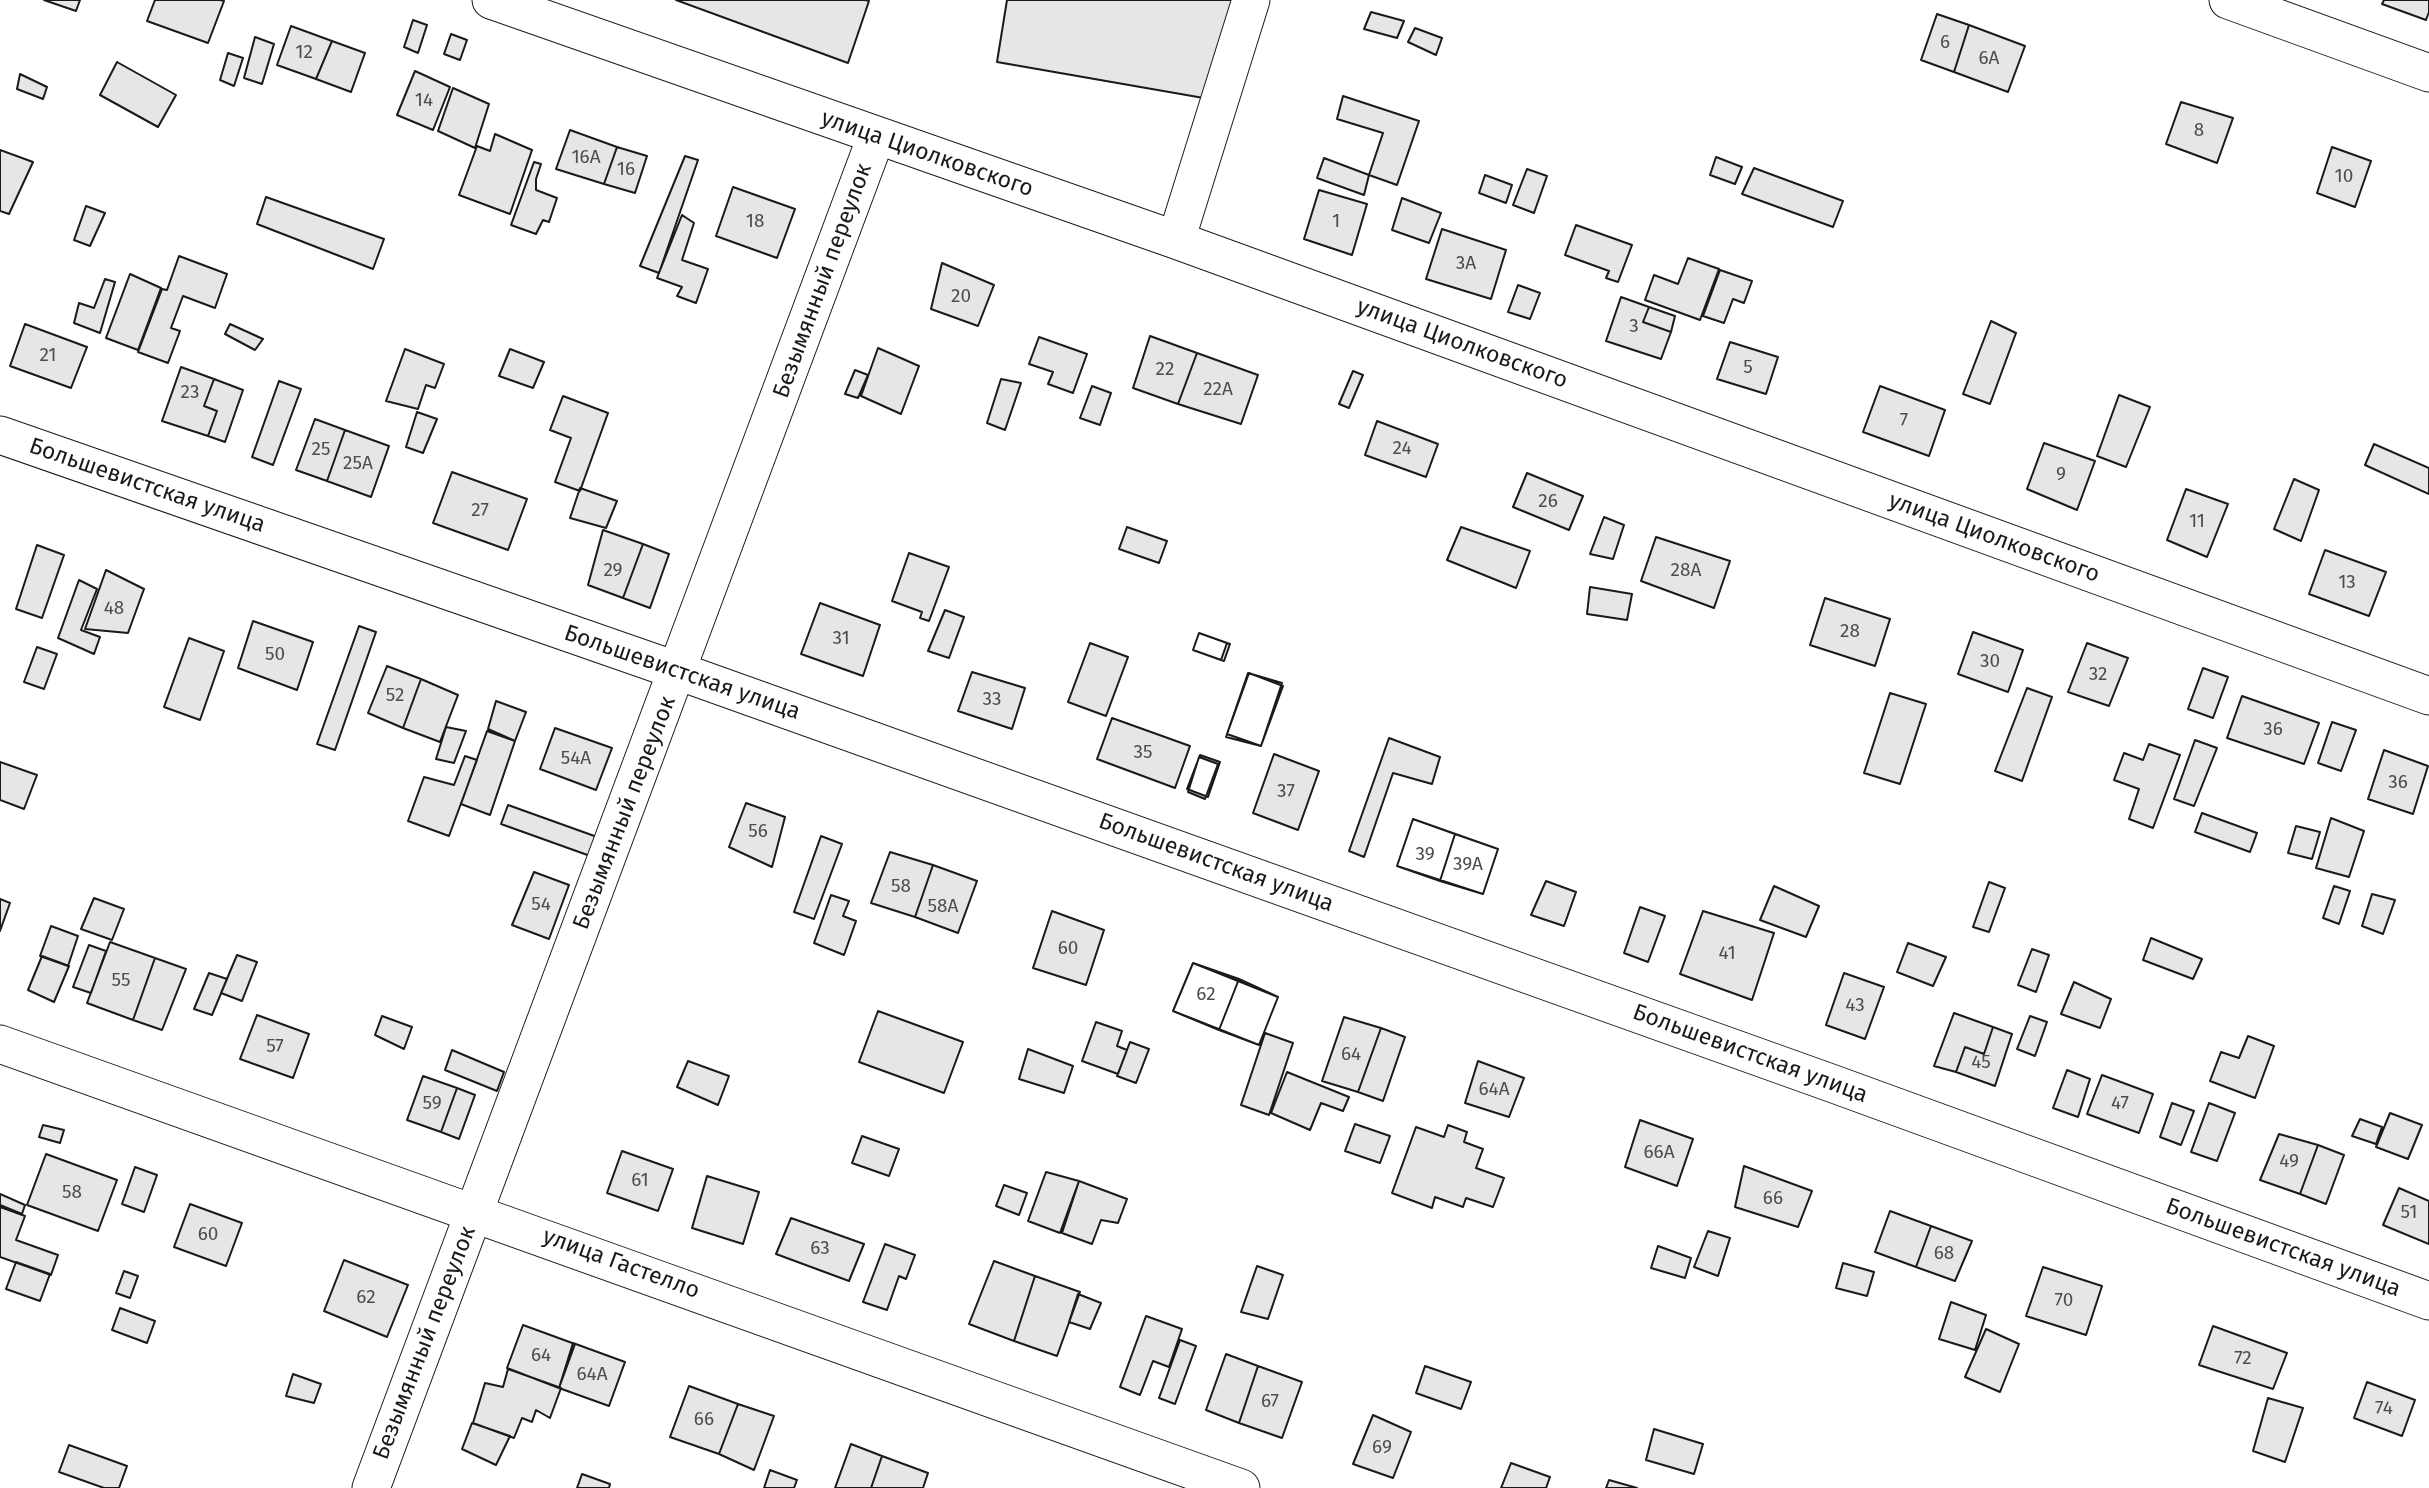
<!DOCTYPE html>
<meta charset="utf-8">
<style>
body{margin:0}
canvas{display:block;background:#fff}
</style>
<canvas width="2429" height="1488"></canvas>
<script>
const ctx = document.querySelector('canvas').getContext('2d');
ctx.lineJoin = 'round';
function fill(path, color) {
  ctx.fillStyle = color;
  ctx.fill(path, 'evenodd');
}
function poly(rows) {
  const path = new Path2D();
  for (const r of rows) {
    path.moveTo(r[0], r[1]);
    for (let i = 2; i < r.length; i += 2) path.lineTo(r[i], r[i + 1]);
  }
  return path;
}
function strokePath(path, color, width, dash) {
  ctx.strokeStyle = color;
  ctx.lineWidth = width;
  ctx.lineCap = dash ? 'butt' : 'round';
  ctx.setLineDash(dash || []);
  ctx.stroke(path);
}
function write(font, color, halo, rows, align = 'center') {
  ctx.font = font + ' "Fira Sans",sans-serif';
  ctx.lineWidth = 5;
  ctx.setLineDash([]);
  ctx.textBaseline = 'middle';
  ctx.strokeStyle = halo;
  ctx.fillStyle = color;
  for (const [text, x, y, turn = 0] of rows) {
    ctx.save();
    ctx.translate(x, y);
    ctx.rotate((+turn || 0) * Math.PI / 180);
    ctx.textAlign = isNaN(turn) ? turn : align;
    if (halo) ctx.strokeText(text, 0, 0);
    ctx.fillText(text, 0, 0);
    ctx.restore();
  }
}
const building = poly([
 [44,0,80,0,76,11,44,0],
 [155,0,220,0,224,1,208,43,147,21,155,0],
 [676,0,865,0,869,1,848,63,676,0],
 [1007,0,1232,0,1215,100,997,62,1007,0],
 [2384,0,2429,0,2429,12,2426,20,2382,4,2384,0],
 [1371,12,1404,21,1397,38,1364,29,1371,12],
 [1937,14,1969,25,1954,72,1921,60,1937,14],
 [413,20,427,25,418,53,404,47,413,20],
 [1969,25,2025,46,2008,92,1954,72,1969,25],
 [291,26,332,41,316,79,277,65,291,26],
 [1415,28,1442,38,1436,55,1408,42,1415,28],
 [451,34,467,40,460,60,444,54,451,34],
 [255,37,274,44,262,84,244,78,255,37],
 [332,41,365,53,351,92,316,79,332,41],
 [228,53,243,58,234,86,220,80,228,53],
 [117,62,176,95,158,127,100,95,117,62],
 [415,71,450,87,433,130,397,115,415,71],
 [20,74,47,87,43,99,17,89,20,74],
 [453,88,489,104,475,148,438,131,453,88],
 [1343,96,1419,121,1397,185,1369,175,1383,133,1337,119,1343,96],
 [2181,102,2233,118,2217,163,2166,144,2181,102],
 [570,130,617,147,604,184,556,169,570,130],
 [495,134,532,150,510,214,459,195,477,146,490,151,495,134],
 [617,147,647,156,635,193,604,184,617,147],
 [2332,147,2371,161,2355,207,2317,193,2332,147],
 [0,150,33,162,9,214,0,211,0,150],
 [685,156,698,160,659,273,640,266,685,156],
 [1716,157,1742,167,1735,184,1710,175,1716,157],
 [1324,158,1369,175,1364,195,1317,178,1324,158],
 [534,162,541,164,536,179,536,190,557,198,549,222,543,220,536,234,511,225,534,162],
 [1754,168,1843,201,1833,227,1742,194,1754,168],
 [1527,169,1547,176,1534,213,1513,205,1527,169],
 [1485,175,1512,185,1506,203,1479,193,1485,175],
 [733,187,795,209,777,258,716,236,733,187],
 [1319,190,1367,204,1352,255,1304,239,1319,190],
 [266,197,384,239,373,269,257,224,266,197],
 [1402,198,1441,213,1429,243,1392,230,1402,198],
 [86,206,105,213,90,246,74,240,86,206],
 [682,215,694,223,682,260,708,269,696,303,677,296,682,287,657,278,682,215],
 [1576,225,1632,245,1618,282,1606,278,1609,271,1565,255,1576,225],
 [1442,229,1506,250,1491,299,1426,279,1442,229],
 [179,256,227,274,215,308,183,296,171,328,180,331,168,363,138,352,162,289,167,290,179,256],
 [1688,258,1719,269,1700,320,1645,300,1654,275,1678,284,1688,258],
 [942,263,994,285,978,326,931,309,942,263],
 [1720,270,1752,281,1744,303,1733,299,1724,323,1703,316,1720,270],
 [130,274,161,288,138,350,106,338,130,274],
 [105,279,115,282,100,333,74,323,79,303,94,308,105,279],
 [1518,285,1540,293,1530,319,1508,312,1518,285],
 [1621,297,1649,307,1643,322,1671,332,1661,359,1606,341,1621,297],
 [1649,307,1675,316,1671,332,1643,322,1649,307],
 [1991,321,2016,333,1990,404,1963,394,1991,321],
 [25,324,87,347,71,388,10,366,25,324],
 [230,324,263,339,255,350,225,334,230,324],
 [1150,336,1197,353,1178,404,1133,388,1150,336],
 [1039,337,1087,354,1073,393,1048,384,1053,372,1029,364,1039,337],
 [1730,342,1778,357,1766,394,1717,379,1730,342],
 [878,348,919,366,901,414,861,396,878,348],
 [405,349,444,364,435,388,426,385,418,409,386,401,405,349],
 [510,349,544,362,533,388,499,376,510,349],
 [1197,353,1258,375,1241,424,1178,404,1197,353],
 [181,367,214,379,204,406,217,411,208,436,162,421,181,367],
 [855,370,868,375,858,398,845,394,855,370],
 [1353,371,1363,375,1349,408,1339,404,1353,371],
 [214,379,243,390,225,442,208,436,217,411,204,406,214,379],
 [1001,379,1021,383,1005,430,987,423,1001,379],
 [279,381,301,389,273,465,252,457,279,381],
 [1092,386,1111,393,1100,425,1080,418,1092,386],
 [1880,386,1945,410,1929,456,1863,432,1880,386],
 [2119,395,2150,407,2126,467,2097,456,2119,395],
 [563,396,608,413,580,491,555,482,571,438,550,430,563,396],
 [417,412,437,419,423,453,406,447,417,412],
 [315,419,345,430,327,481,296,470,315,419],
 [1377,421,1438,444,1426,477,1365,455,1377,421],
 [345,430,389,446,371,497,327,481,345,430],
 [2044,443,2095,461,2077,510,2027,489,2044,443],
 [2374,444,2429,468,2429,494,2365,465,2374,444],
 [452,472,527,499,508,550,433,523,452,472],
 [1527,473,1583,496,1569,530,1513,507,1527,473],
 [2294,479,2319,490,2301,541,2274,529,2294,479],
 [580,488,617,501,606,528,570,518,580,488],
 [2186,489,2228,504,2207,557,2167,540,2186,489],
 [1604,517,1624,525,1613,559,1590,554,1604,517],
 [1127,527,1167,541,1159,563,1119,549,1127,527],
 [1461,527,1530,551,1516,588,1447,560,1461,527],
 [603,530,643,544,623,598,588,585,603,530],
 [1656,537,1730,561,1714,608,1641,581,1656,537],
 [643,544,669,554,650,608,623,598,643,544],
 [37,545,64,555,42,618,16,609,37,545],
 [2325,550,2386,572,2369,616,2309,594,2325,550],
 [909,553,949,567,929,621,920,618,922,612,892,601,909,553],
 [106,570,144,589,128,633,85,629,106,570],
 [79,580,97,589,81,630,100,637,94,654,58,638,79,580],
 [1590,587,1632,594,1627,620,1587,614,1590,587],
 [1825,598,1890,619,1875,666,1810,645,1825,598],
 [820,603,880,625,863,676,801,654,820,603],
 [945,610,964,617,949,658,928,651,945,610],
 [253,621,313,642,297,690,238,668,253,621],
 [359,626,376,632,335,750,317,744,359,626],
 [1973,632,2023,650,2008,692,1958,674,1973,632],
 [1199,633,1230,644,1224,661,1193,650,1199,633],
 [1199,633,1227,643,1221,660,1193,650,1199,633],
 [189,638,224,651,200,720,164,707,189,638],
 [1090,643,1128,657,1106,716,1068,702,1090,643],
 [2087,643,2128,658,2109,706,2068,692,2087,643],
 [37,647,57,654,44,689,24,682,37,647],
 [387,666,421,679,403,728,368,713,387,666],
 [2203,668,2228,677,2213,718,2188,709,2203,668],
 [972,672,1025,688,1012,729,958,711,972,672],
 [1248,673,1282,683,1261,746,1227,734,1248,673],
 [1249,673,1283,686,1261,746,1226,737,1249,673],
 [421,679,458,695,440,742,403,728,421,679],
 [2027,688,2052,697,2022,781,1995,771,2027,688],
 [1890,693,1926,704,1900,784,1864,773,1890,693],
 [2242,696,2319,723,2304,764,2227,738,2242,696],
 [496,701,526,712,515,741,488,729,496,701],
 [1112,718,1190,746,1175,788,1097,759,1112,718],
 [2332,722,2356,730,2341,771,2318,763,2332,722],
 [446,727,466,731,454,763,436,759,446,727],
 [555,728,612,748,596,790,540,769,555,728],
 [487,731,515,741,490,815,461,804,487,731],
 [1389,738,1440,757,1432,784,1393,773,1364,857,1349,851,1389,738],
 [2195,740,2217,748,2194,806,2174,799,2195,740],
 [2149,744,2180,755,2153,828,2129,819,2139,789,2114,780,2124,753,2143,760,2149,744],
 [2384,750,2428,766,2413,814,2368,799,2384,750],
 [1274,754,1319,771,1298,830,1253,813,1274,754],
 [1200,755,1220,762,1208,797,1187,789,1200,755],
 [465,756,477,760,449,836,408,821,424,777,454,785,465,756],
 [1199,757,1218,764,1205,799,1188,792,1199,757],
 [0,762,37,775,24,809,0,800,0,762],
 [746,803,785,817,772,867,729,847,746,803],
 [508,805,600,838,593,857,501,824,508,805],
 [2202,813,2257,833,2250,852,2195,832,2202,813],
 [2331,818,2364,831,2349,877,2316,868,2331,818],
 [1413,819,1455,834,1440,881,1397,866,1413,819],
 [1413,819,1498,849,1483,894,1397,866,1413,819],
 [2296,826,2320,832,2312,859,2288,853,2296,826],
 [1455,834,1498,849,1483,894,1440,881,1455,834],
 [821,836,842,844,814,919,794,912,821,836],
 [890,852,933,865,915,917,871,903,890,852],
 [933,865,977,881,958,933,915,917,933,865],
 [534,872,569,885,549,939,512,925,534,872],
 [1546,881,1576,892,1564,926,1531,915,1546,881],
 [1989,882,2005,888,1989,932,1973,927,1989,882],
 [1774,886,1819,906,1806,937,1760,920,1774,886],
 [2334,886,2350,891,2339,924,2323,918,2334,886],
 [2372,894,2395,900,2383,934,2362,926,2372,894],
 [831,895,849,901,843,916,856,921,844,955,814,943,831,895],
 [94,898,124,909,112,940,81,929,94,898],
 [0,899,10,903,0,931,0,899],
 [1640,907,1665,916,1648,962,1624,953,1640,907],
 [1052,911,1104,930,1086,985,1033,968,1052,911],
 [1703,911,1774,933,1752,1000,1680,974,1703,911],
 [51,926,78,936,68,966,40,956,51,926],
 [2151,938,2202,959,2193,979,2143,960,2151,938],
 [110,942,155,958,133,1020,87,1003,110,942],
 [1908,943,1946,957,1933,986,1897,972,1908,943],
 [89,945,106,951,91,993,73,987,89,945],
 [2032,949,2049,955,2036,992,2018,985,2032,949],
 [237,955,257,962,242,1001,221,993,237,955],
 [42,956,69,966,54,1002,28,990,42,956],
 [155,958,186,969,162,1030,133,1020,155,958],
 [1193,963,1239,979,1219,1030,1173,1011,1193,963],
 [1193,963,1278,997,1259,1045,1173,1011,1193,963],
 [209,973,227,979,212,1015,194,1009,209,973],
 [1844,973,1884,987,1865,1039,1826,1025,1844,973],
 [1239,979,1278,997,1259,1045,1219,1030,1239,979],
 [2074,982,2111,999,2100,1028,2061,1014,2074,982],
 [878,1011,963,1042,944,1093,859,1062,878,1011],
 [1954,1013,1993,1027,1984,1054,1965,1047,1956,1072,1934,1066,1954,1013],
 [257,1015,309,1034,293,1078,240,1059,257,1015],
 [382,1016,412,1027,404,1049,375,1035,382,1016],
 [2030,1016,2047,1022,2035,1056,2017,1049,2030,1016],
 [1344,1017,1381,1028,1358,1092,1322,1081,1344,1017],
 [1096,1022,1122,1031,1117,1046,1127,1050,1118,1074,1082,1061,1096,1022],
 [1993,1027,2012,1034,1995,1086,1956,1072,1965,1047,1984,1054,1993,1027],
 [1381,1028,1405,1037,1383,1101,1358,1092,1381,1028],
 [1265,1033,1293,1043,1269,1115,1241,1105,1265,1033],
 [2248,1036,2274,1046,2255,1098,2210,1081,2221,1052,2239,1058,2248,1036],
 [1130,1042,1149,1049,1136,1083,1117,1076,1130,1042],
 [1028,1049,1073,1066,1064,1093,1019,1079,1028,1049],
 [452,1050,504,1072,497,1091,445,1070,452,1050],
 [688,1061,729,1076,718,1105,677,1087,688,1061],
 [1478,1061,1524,1078,1509,1117,1465,1103,1478,1061],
 [2067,1070,2090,1079,2078,1117,2053,1108,2067,1070],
 [1287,1072,1349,1097,1343,1111,1321,1103,1310,1130,1271,1113,1287,1072],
 [2102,1075,2153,1094,2139,1133,2087,1114,2102,1075],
 [423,1076,457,1088,441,1132,407,1120,423,1076],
 [457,1088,475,1095,459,1139,441,1132,457,1088],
 [2172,1103,2194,1111,2181,1145,2160,1137,2172,1103],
 [2209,1103,2235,1113,2217,1161,2191,1152,2209,1103],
 [2390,1113,2422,1125,2408,1159,2376,1147,2390,1113],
 [2360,1119,2382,1127,2376,1144,2352,1136,2360,1119],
 [1640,1120,1693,1139,1677,1186,1625,1167,1640,1120],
 [1355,1124,1390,1136,1380,1163,1345,1151,1355,1124],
 [43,1125,64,1130,60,1143,39,1137,43,1125],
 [1448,1125,1467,1132,1464,1142,1483,1149,1476,1168,1504,1178,1493,1207,1466,1198,1463,1207,1435,1197,1432,1208,1392,1193,1416,1127,1444,1137,1448,1125],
 [2279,1134,2318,1145,2300,1194,2260,1180,2279,1134],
 [862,1136,899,1149,889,1176,852,1163,862,1136],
 [2318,1145,2344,1155,2326,1204,2300,1194,2318,1145],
 [622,1151,673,1169,658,1211,607,1193,622,1151],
 [46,1154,117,1180,98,1231,27,1205,46,1154],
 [1744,1166,1812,1191,1798,1227,1735,1207,1744,1166],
 [135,1167,157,1175,144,1212,122,1204,135,1167],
 [1046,1172,1079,1181,1060,1233,1028,1221,1046,1172],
 [707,1176,759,1192,743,1244,692,1228,707,1176],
 [1079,1181,1127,1199,1118,1223,1101,1220,1092,1244,1062,1233,1079,1181],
 [1004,1185,1027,1193,1019,1215,996,1206,1004,1185],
 [2399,1188,2429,1201,2429,1244,2383,1225,2399,1188],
 [0,1194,25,1205,22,1214,0,1205,0,1194],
 [190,1204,242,1223,226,1266,174,1247,190,1204],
 [0,1207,25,1216,16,1240,58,1255,51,1275,0,1257,0,1207],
 [1890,1211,1931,1226,1916,1267,1875,1252,1890,1211],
 [791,1218,864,1244,849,1281,776,1254,791,1218],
 [1931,1226,1972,1241,1955,1281,1916,1267,1931,1226],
 [1708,1231,1730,1238,1718,1276,1694,1267,1708,1231],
 [885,1244,915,1255,906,1279,899,1276,887,1310,863,1302,885,1244],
 [1658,1246,1691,1258,1685,1278,1651,1268,1658,1246],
 [344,1260,408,1285,387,1337,324,1311,344,1260],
 [994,1261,1035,1276,1014,1341,969,1324,994,1261],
 [16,1262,50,1274,40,1301,6,1289,16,1262],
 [1843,1263,1874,1272,1867,1296,1836,1288,1843,1263],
 [1257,1266,1283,1275,1268,1319,1241,1312,1257,1266],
 [2043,1267,2102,1286,2086,1335,2026,1316,2043,1267],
 [124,1271,138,1276,130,1298,116,1293,124,1271],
 [1035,1276,1080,1292,1057,1356,1014,1341,1035,1276],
 [1078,1294,1101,1303,1090,1329,1069,1322,1078,1294],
 [1951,1302,1986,1315,1975,1350,1939,1339,1951,1302],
 [120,1308,155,1321,147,1343,112,1330,120,1308],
 [1146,1316,1182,1329,1169,1367,1153,1361,1140,1395,1120,1387,1146,1316],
 [523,1325,575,1344,559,1388,507,1368,523,1325],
 [2213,1326,2287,1353,2273,1389,2199,1365,2213,1326],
 [1986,1329,2019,1344,2000,1392,1965,1377,1986,1329],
 [1180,1340,1196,1346,1175,1404,1159,1398,1180,1340],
 [573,1343,625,1362,609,1406,559,1388,573,1343],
 [1226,1354,1258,1366,1239,1423,1206,1410,1226,1354],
 [1258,1366,1302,1382,1282,1438,1239,1423,1258,1366],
 [1425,1366,1471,1382,1461,1409,1416,1393,1425,1366],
 [508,1369,561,1388,550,1418,536,1410,532,1422,522,1418,514,1438,473,1423,485,1383,503,1387,508,1369],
 [293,1374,321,1384,314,1403,286,1396,293,1374],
 [2367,1382,2415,1400,2402,1436,2354,1418,2367,1382],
 [689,1386,738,1404,719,1454,670,1437,689,1386],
 [2268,1398,2303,1408,2285,1462,2253,1451,2268,1398],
 [738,1404,774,1416,754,1470,719,1454,738,1404],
 [1373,1415,1411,1432,1393,1478,1353,1464,1373,1415],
 [472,1423,510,1436,496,1465,462,1449,472,1423],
 [1654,1429,1703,1444,1694,1474,1646,1460,1654,1429],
 [851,1444,882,1456,871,1488,835,1488,851,1444],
 [69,1445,127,1466,119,1488,104,1488,59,1472,69,1445],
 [882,1456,928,1473,923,1488,871,1488,882,1456],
 [1511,1463,1550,1477,1546,1488,1501,1488,1511,1463],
 [770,1470,797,1480,794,1488,764,1488,770,1470],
 [582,1474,610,1484,609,1488,577,1488,582,1474],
 [1609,1480,1637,1488,1606,1488,1609,1480]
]);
fill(building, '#e6e6e6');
strokePath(building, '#1a1a1a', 2);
const street = poly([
 [491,0,1176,240,2429,696],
 [2228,0,2429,73],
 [1176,240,1251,0],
 [0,435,678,671,1831,1083,2429,1301],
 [0,1044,1241,1488],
 [371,1488,876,137]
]);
strokePath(street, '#1a1a1a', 39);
strokePath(street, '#fff', 37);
write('19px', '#4d4d4d', null, [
 ["6",1945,43],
 ["12",304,53],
 ["6А",1989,59],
 ["14",424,101],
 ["8",2199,131],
 ["16А",586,158],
 ["16",626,170],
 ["10",2344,177],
 ["18",755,222],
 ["1",1336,222],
 ["3А",1466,264],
 ["20",961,297],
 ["3",1634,327],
 ["21",48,356],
 ["5",1748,368],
 ["22",1165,370],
 ["22А",1218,390],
 ["23",190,393],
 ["7",1904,421],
 ["24",1402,449],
 ["25",321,450],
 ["25А",358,464],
 ["9",2061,475],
 ["26",1548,502],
 ["27",480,511],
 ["11",2197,522],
 ["29",613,571],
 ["28А",1686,571],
 ["13",2347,583],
 ["48",114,609],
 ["28",1850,632],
 ["31",841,639],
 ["50",275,655],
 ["30",1990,662],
 ["32",2098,675],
 ["52",395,696],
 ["33",992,700],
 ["36",2273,730],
 ["35",1143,753],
 ["54А",576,759],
 ["36",2398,783],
 ["37",1286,792],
 ["56",758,832],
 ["39",1425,855],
 ["39А",1468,865],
 ["58",901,887],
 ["54",541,905],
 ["58А",943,907],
 ["60",1068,949],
 ["41",1727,954],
 ["55",121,981],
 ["62",1206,995],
 ["43",1855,1006],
 ["57",275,1047],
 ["64",1351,1055],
 ["45",1981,1063],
 ["64А",1494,1090],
 ["59",432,1104],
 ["47",2120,1104],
 ["66А",1659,1153],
 ["49",2289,1162],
 ["61",640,1181],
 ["58",72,1193],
 ["66",1773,1199],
 ["51",2409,1213],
 ["60",208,1235],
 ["63",820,1249],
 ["68",1944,1254],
 ["62",366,1298],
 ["70",2064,1301],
 ["64",541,1356],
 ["72",2243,1359],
 ["64А",592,1375],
 ["67",1270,1402],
 ["74",2384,1409],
 ["66",704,1420],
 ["69",1382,1448]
]);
write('23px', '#1a1a1a', '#fff', [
 ["улица Циолковского",927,154,19],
 ["Безымянный переулок",823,281,-70],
 ["улица Циолковского",1462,344,20],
 ["Большевистская улица",147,486,19],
 ["улица Циолковского",1994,538,20],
 ["Большевистская улица",682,673,19],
 ["Безымянный переулок",625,813,-69],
 ["Большевистская улица",1216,863,20],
 ["Большевистская улица",1750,1054,20],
 ["Большевистская улица",2283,1248,20],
 ["улица Гастелло",621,1264,20],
 ["Безымянный переулок",425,1343,-69]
]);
</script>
